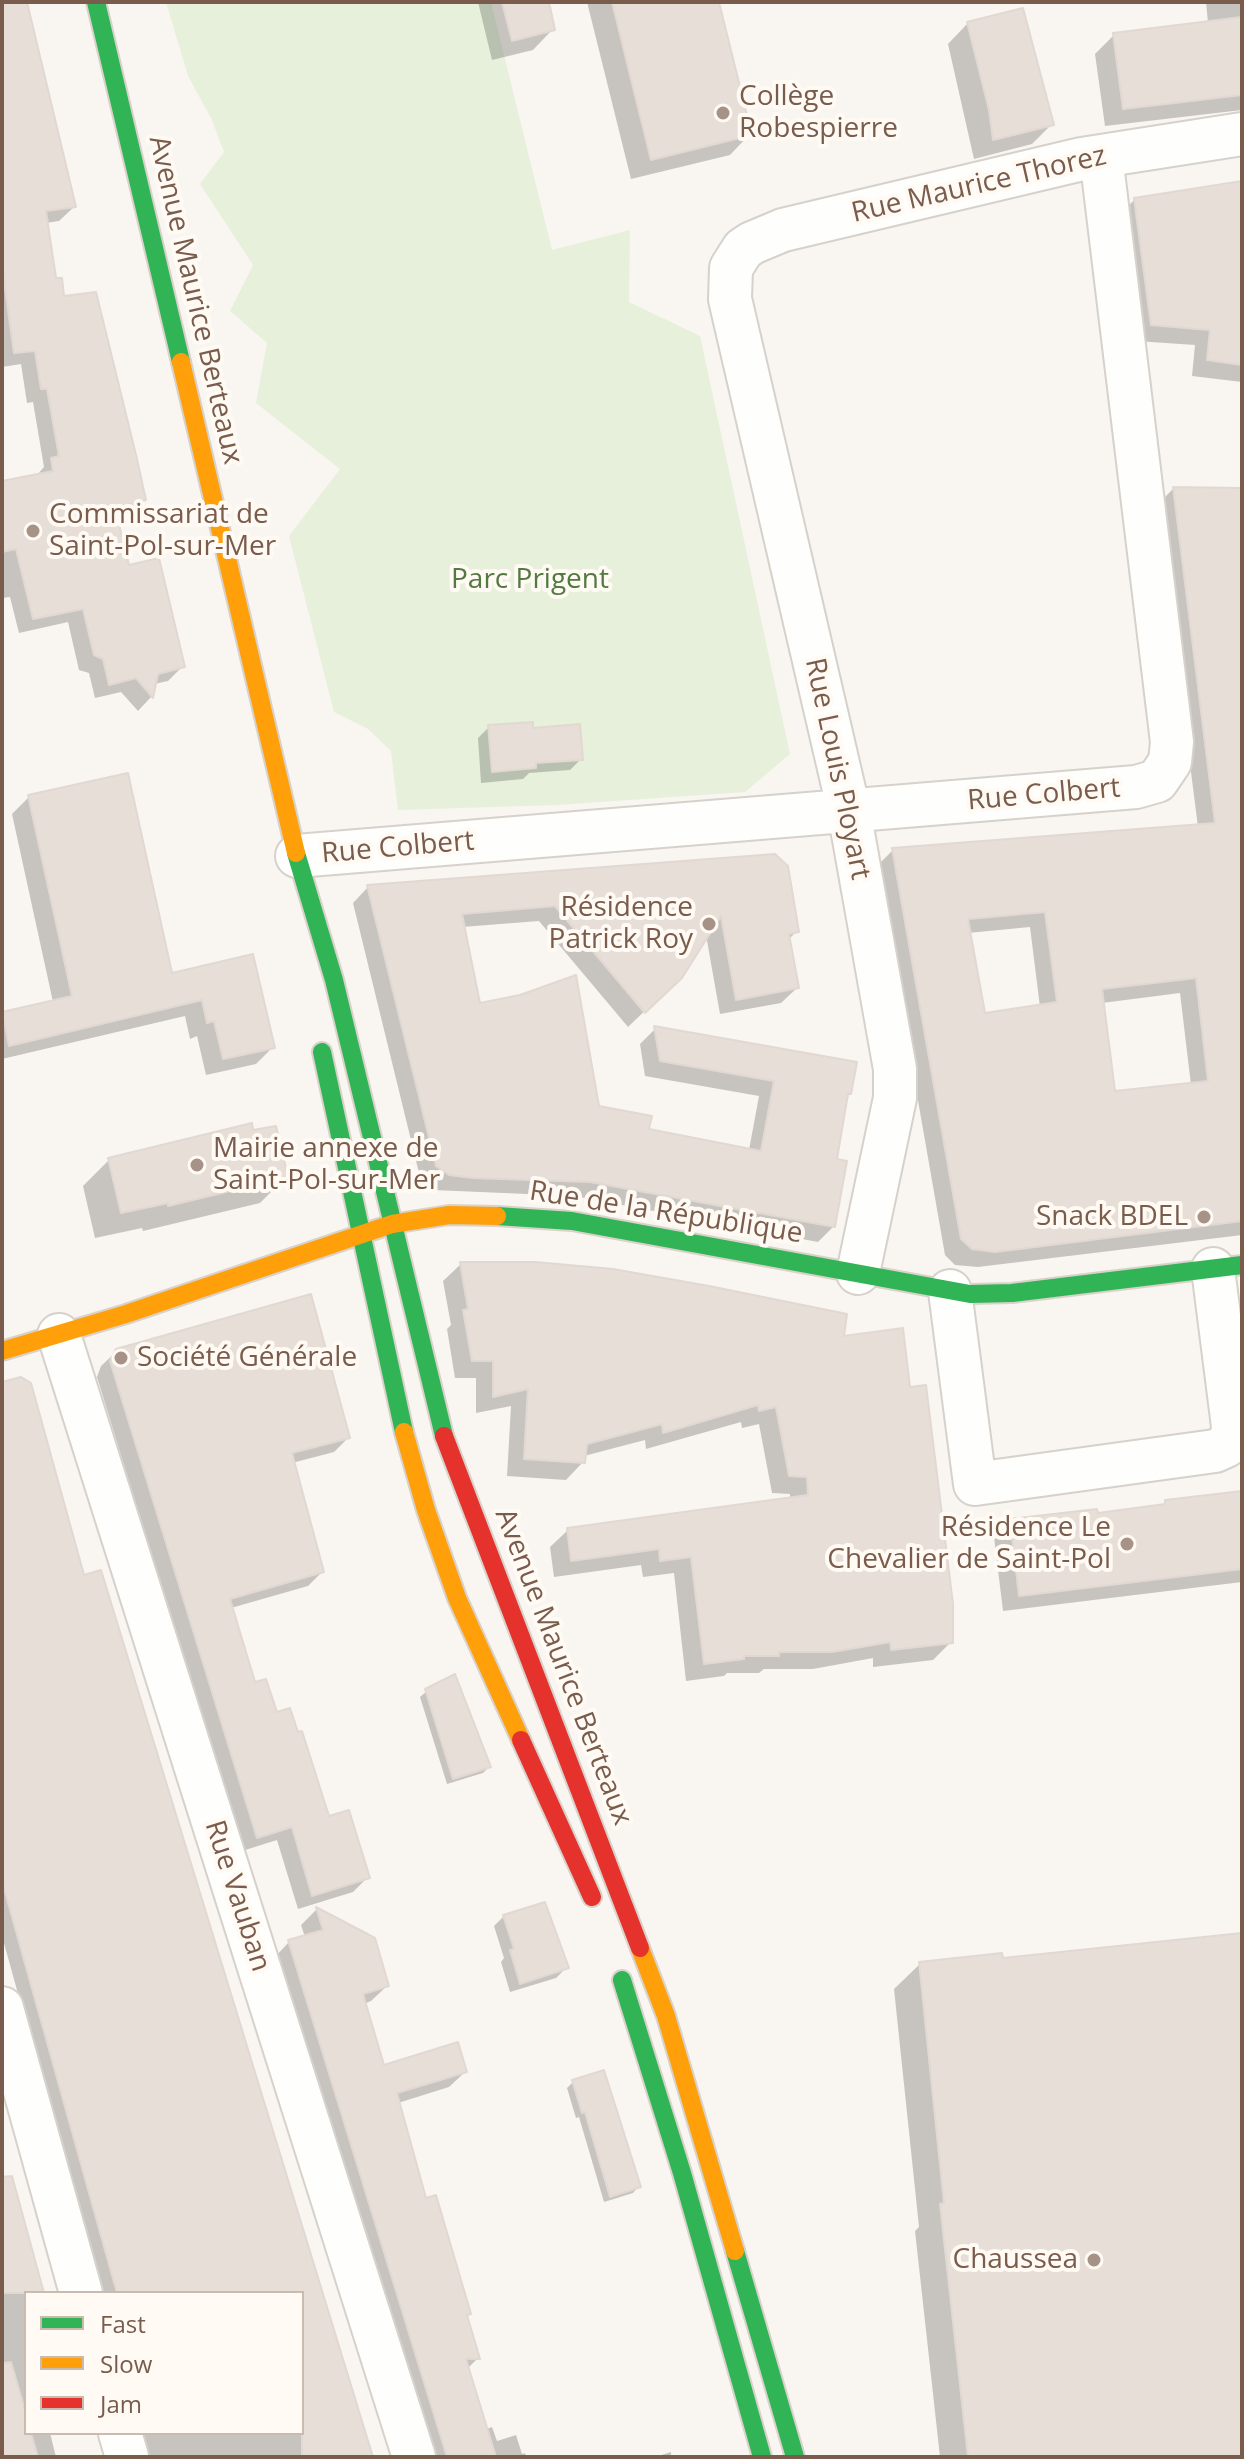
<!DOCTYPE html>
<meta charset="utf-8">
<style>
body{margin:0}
#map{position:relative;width:1244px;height:2459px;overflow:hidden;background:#f9f5f0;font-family:"Open Sans",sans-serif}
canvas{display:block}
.frame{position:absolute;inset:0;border:4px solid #7a5c4d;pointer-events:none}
.legend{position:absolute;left:24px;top:2291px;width:280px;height:144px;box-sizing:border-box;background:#fffaf3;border:2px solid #cabbb1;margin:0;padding:10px 14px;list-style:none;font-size:24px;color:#7a5c4d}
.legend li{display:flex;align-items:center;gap:16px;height:40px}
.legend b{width:40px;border:2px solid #cabbb1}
</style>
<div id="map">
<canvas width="1244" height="2459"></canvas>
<div class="frame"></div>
<ul class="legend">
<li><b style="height:10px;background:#30b455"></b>Fast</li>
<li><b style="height:10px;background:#ff9f0a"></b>Slow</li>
<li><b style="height:10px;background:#e5322d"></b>Jam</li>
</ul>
</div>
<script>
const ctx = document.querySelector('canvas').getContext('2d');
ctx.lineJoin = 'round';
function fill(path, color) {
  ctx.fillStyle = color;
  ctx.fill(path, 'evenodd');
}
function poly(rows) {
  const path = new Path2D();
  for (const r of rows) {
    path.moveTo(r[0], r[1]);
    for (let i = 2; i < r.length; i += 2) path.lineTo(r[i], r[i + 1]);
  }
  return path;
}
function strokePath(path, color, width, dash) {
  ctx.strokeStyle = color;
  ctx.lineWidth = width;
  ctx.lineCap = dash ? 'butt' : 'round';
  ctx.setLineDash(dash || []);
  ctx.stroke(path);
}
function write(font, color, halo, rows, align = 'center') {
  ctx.font = font + ' "Open Sans",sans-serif';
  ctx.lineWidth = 8;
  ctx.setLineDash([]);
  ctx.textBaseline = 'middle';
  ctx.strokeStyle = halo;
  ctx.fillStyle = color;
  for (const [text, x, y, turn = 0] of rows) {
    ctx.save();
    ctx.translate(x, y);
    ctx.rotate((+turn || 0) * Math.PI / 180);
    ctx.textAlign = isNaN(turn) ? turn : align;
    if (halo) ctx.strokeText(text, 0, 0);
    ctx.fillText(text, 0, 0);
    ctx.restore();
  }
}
fill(poly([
 [166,2,491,2,552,250,630,230,629,302,700,336,790,754,745,792,556,805,398,810,391,751,368,729,334,712,289,536,340,469,256,403,267,343,230,311,253,265,200,184,224,152,212,120,188,76]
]), '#e7f0db');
fill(poly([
 [2,2,26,2,74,207,59,221,46,223,54,281,144,500,129,514,115,518,128,568,183,666,168,681,154,684,151,697,138,711,121,692,95,698,89,673,79,670,68,622,19,633,10,597,2,598,2,483,37,475,44,467,33,402,27,403,21,364,2,367],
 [478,2,547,2,553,29,533,50,492,60],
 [587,2,717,2,750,134,730,155,631,179],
 [1206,2,1242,2,1242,110,1105,126,1095,54,1114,35,1208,23],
 [968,23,1052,124,1032,144,974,159,948,44],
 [1242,183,1242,382,1192,376,1195,345,1136,341,1119,216,1135,199],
 [1173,489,1242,489,1242,1235,978,1267,955,1265,945,1255,877,866,893,850,1198,827,1157,505],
 [1030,927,1040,1007,983,1016,968,933],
 [1180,993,1191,1085,1113,1094,1102,1003],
 [489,727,531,730,581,759,570,770,529,773,523,779,481,783,478,738],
 [29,797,170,975,273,1047,256,1064,206,1075,197,1036,190,1039,185,1016,2,1059,2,1014,53,1002,12,814],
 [774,856,797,931,788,940,797,988,781,1003,720,1014,706,935,680,977,628,1027,539,921,462,927,478,1006,597,1108,647,1130,749,1150,759,1096,645,1076,640,1044,655,1029,849,1093,846,1096,835,1161,834,1226,818,1242,574,1196,433,1190,421,1181,353,903,368,887],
 [252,1133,286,1177,260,1203,143,1231,142,1228,95,1238,83,1186,109,1160],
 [461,1264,841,1338,908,1389,951,1642,933,1660,873,1667,873,1658,813,1669,764,1669,759,1673,727,1673,724,1676,686,1681,674,1573,643,1577,641,1565,554,1577,550,1547,568,1530,790,1499,790,1494,772,1493,759,1424,742,1428,741,1422,646,1449,645,1440,584,1456,583,1462,566,1480,507,1476,511,1406,476,1413,476,1378,455,1378,447,1329,451,1325,443,1281],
 [117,1351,348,1438,334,1452,292,1463,322,1572,308,1586,231,1608,254,1685,276,1715,327,1819,368,1877,353,1892,298,1909,277,1840,242,1851,97,1377,101,1366],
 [2,1384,83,1578,371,2457,147,2457,140,2433,302,2433,302,2293,101,2293,2,1936],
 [1242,1493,1242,1582,1003,1611,994,1537,1011,1521,1096,1515,1161,1507,1166,1502],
 [427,1691,489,1767,483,1773,447,1784,420,1697],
 [316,1910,373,1940,387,1986,371,2001,364,2004,383,2067,465,2072,449,2087,398,2103,425,2200,478,2358,467,2369,486,2429,492,2427,497,2441,516,2435,522,2454,525,2453,526,2457,428,2457,274,1958,289,1942,305,1937,301,1925],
 [504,1916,566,1968,556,1978,510,1992,501,1962,504,1958,494,1926],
 [1242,1955,1242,2457,940,2457,915,2231,919,2227,894,1989,920,1964],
 [573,2082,639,2186,633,2193,604,2202,579,2117,576,2118,567,2088],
 [2,2180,42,2293,26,2293,26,2433,50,2433,56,2457,2,2457],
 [671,2452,671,2457,655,2457]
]), '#0003');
const building = poly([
 [2,2,27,2,76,207,46,211,56,278,62,278,64,296,96,292,136,455,146,500,115,508,129,565,159,558,185,667,158,674,153,698,136,678,109,685,103,659,94,655,83,609,33,619,16,549,2,552,2,481,53,471,51,458,59,456,47,389,41,389,35,351,14,353,2,266,2,2],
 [502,2,549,2,555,30,512,41,502,2],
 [612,2,719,2,752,135,651,160,612,2],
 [1023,8,1054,125,993,140,989,110,967,22,1023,8],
 [1242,17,1242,95,1123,109,1113,33,1242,17],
 [1242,181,1241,337,1242,365,1207,360,1210,330,1151,325,1134,198,1242,181],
 [1173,487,1242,488,1242,1221,995,1252,972,1249,961,1239,892,848,1215,823,1173,487],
 [1045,912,1057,1002,985,1013,968,919,1045,912],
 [1196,978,1208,1081,1115,1091,1102,989,1196,978],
 [533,722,533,728,580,724,583,760,536,763,536,768,492,772,488,725,533,722],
 [128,773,172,973,253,954,275,1048,223,1059,214,1021,207,1023,202,1000,9,1046,2,1012,72,996,28,795,128,773],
 [775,854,788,866,799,932,789,934,799,988,736,1000,721,916,682,978,645,1013,555,906,462,914,480,1003,520,995,576,975,599,1106,652,1116,649,1129,761,1151,774,1081,660,1061,654,1026,857,1062,851,1094,848,1094,837,1159,847,1161,835,1227,590,1182,473,1178,449,1175,436,1166,367,885,775,854],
 [252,1123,253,1130,276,1126,288,1177,168,1206,168,1203,121,1213,108,1158,252,1123],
 [460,1262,535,1262,613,1269,709,1286,847,1314,844,1336,903,1328,910,1387,926,1385,953,1604,953,1643,891,1650,890,1642,832,1652,779,1652,779,1656,744,1656,744,1659,704,1664,691,1557,660,1561,659,1549,571,1561,567,1528,808,1495,807,1477,789,1476,776,1407,759,1411,758,1405,663,1433,662,1424,587,1444,585,1463,524,1459,528,1389,493,1397,493,1361,472,1361,463,1310,468,1309,460,1262],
 [311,1294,350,1438,292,1453,324,1572,230,1599,255,1682,266,1679,277,1712,290,1708,298,1732,302,1731,329,1816,349,1810,370,1878,312,1896,292,1827,257,1838,110,1361,116,1349,311,1294],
 [21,1377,31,1383,84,1575,101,1570,373,2457,302,2457,302,2293,117,2293,2,1881,2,1382,21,1377],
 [1242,1491,1242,1569,1019,1596,1010,1519,1097,1509,1098,1513,1165,1504,1165,1500,1242,1491],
 [455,1674,491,1767,453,1779,425,1689,455,1674],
 [545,1902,569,1968,520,1984,510,1950,514,1949,503,1915,545,1902],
 [316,1907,375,1938,389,1986,363,1994,384,2065,458,2042,467,2072,397,2093,426,2198,436,2195,471,2314,467,2315,480,2359,466,2359,496,2457,447,2457,288,1940,323,1930,316,1907],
 [1242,1933,1242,2457,968,2457,940,2204,944,2203,919,1962,1002,1953,1003,1958,1242,1933],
 [604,2070,641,2187,610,2197,585,2112,582,2113,572,2080,604,2070],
 [12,2176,44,2293,2,2293,2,2177,12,2176],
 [11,2362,26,2414,26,2433,31,2433,38,2457,2,2457,2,2363,11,2362]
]);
fill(building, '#e6ded7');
strokePath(building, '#e2d8d2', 2);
const street = poly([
 [297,856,1136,787,1157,781,1170,762,1172,742,1101,156],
 [858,1273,895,1098,895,1069,849,811,730,299,731,268,743,249,752,243,783,230,1082,159,1242,134],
 [950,1291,975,1484,1215,1451,1226,1446,1232,1436,1233,1426,1213,1269],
 [59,1335,414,2457],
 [2,2008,81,2293],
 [120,2433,127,2457]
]);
const fast = poly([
 [96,2,181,362],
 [296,853,334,980,444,1436],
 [322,1052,404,1432],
 [497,1216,572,1221,970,1294,1012,1293,1242,1265],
 [622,1980,682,2173,762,2457],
 [735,2251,795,2457]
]);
const slow = poly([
 [181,362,296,853],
 [2,1351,126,1314,392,1224,449,1215,497,1216],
 [404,1432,426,1510,457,1598,521,1740],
 [640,1948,666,2016,735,2251]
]);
const jam = poly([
 [444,1436,640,1948],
 [521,1740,592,1897]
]);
strokePath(street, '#d7d1cb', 46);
strokePath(fast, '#d9d2cb', 22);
strokePath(slow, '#d9d2cb', 22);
strokePath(jam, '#d9d2cb', 22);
strokePath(street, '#fefefd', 42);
strokePath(fast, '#30b455', 18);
strokePath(slow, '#ff9f0a', 18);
strokePath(jam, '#e5322d', 18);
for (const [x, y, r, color] of [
 [723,113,8,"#a69286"],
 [33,531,8,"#a69286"],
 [709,924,8,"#a69286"],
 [197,1165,8,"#a69286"],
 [1204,1217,8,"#a69286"],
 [121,1358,8,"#a69286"],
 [1127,1544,8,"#a69286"],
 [1094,2260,8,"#a69286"]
]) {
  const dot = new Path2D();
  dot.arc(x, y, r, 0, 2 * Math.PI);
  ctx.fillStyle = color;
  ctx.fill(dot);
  strokePath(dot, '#fffaf3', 3);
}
write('28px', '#7a5c4d', '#fffaf3', [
 ["Collège",739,97],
 ["Robespierre",739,129],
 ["Commissariat de",49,515],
 ["Saint-Pol-sur-Mer",49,547],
 ["Résidence",693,908,"right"],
 ["Patrick Roy",693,940,"right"],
 ["Mairie annexe de",213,1149],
 ["Saint-Pol-sur-Mer",213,1181],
 ["Snack BDEL",1188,1217,"right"],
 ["Société Générale",137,1358],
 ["Résidence Le",1111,1528,"right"],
 ["Chevalier de Saint-Pol",1111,1560,"right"],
 ["Chaussea",1078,2260,"right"]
], 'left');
write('28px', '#7a5c4d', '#fffaf3', [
 ["Rue Maurice Thorez",979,185,-13],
 ["Avenue Maurice Berteaux",195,300,77],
 ["Rue Louis Ployart",837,769,78],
 ["Rue Colbert",1044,795,-5],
 ["Rue Colbert",398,848,-5],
 ["Rue de la République",666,1213,9],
 ["Avenue Maurice Berteaux",563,1667,69],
 ["Rue Vauban",237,1896,72]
]);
write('28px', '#537a41', '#fffaf3', [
 ["Parc Prigent",530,580]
]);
</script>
